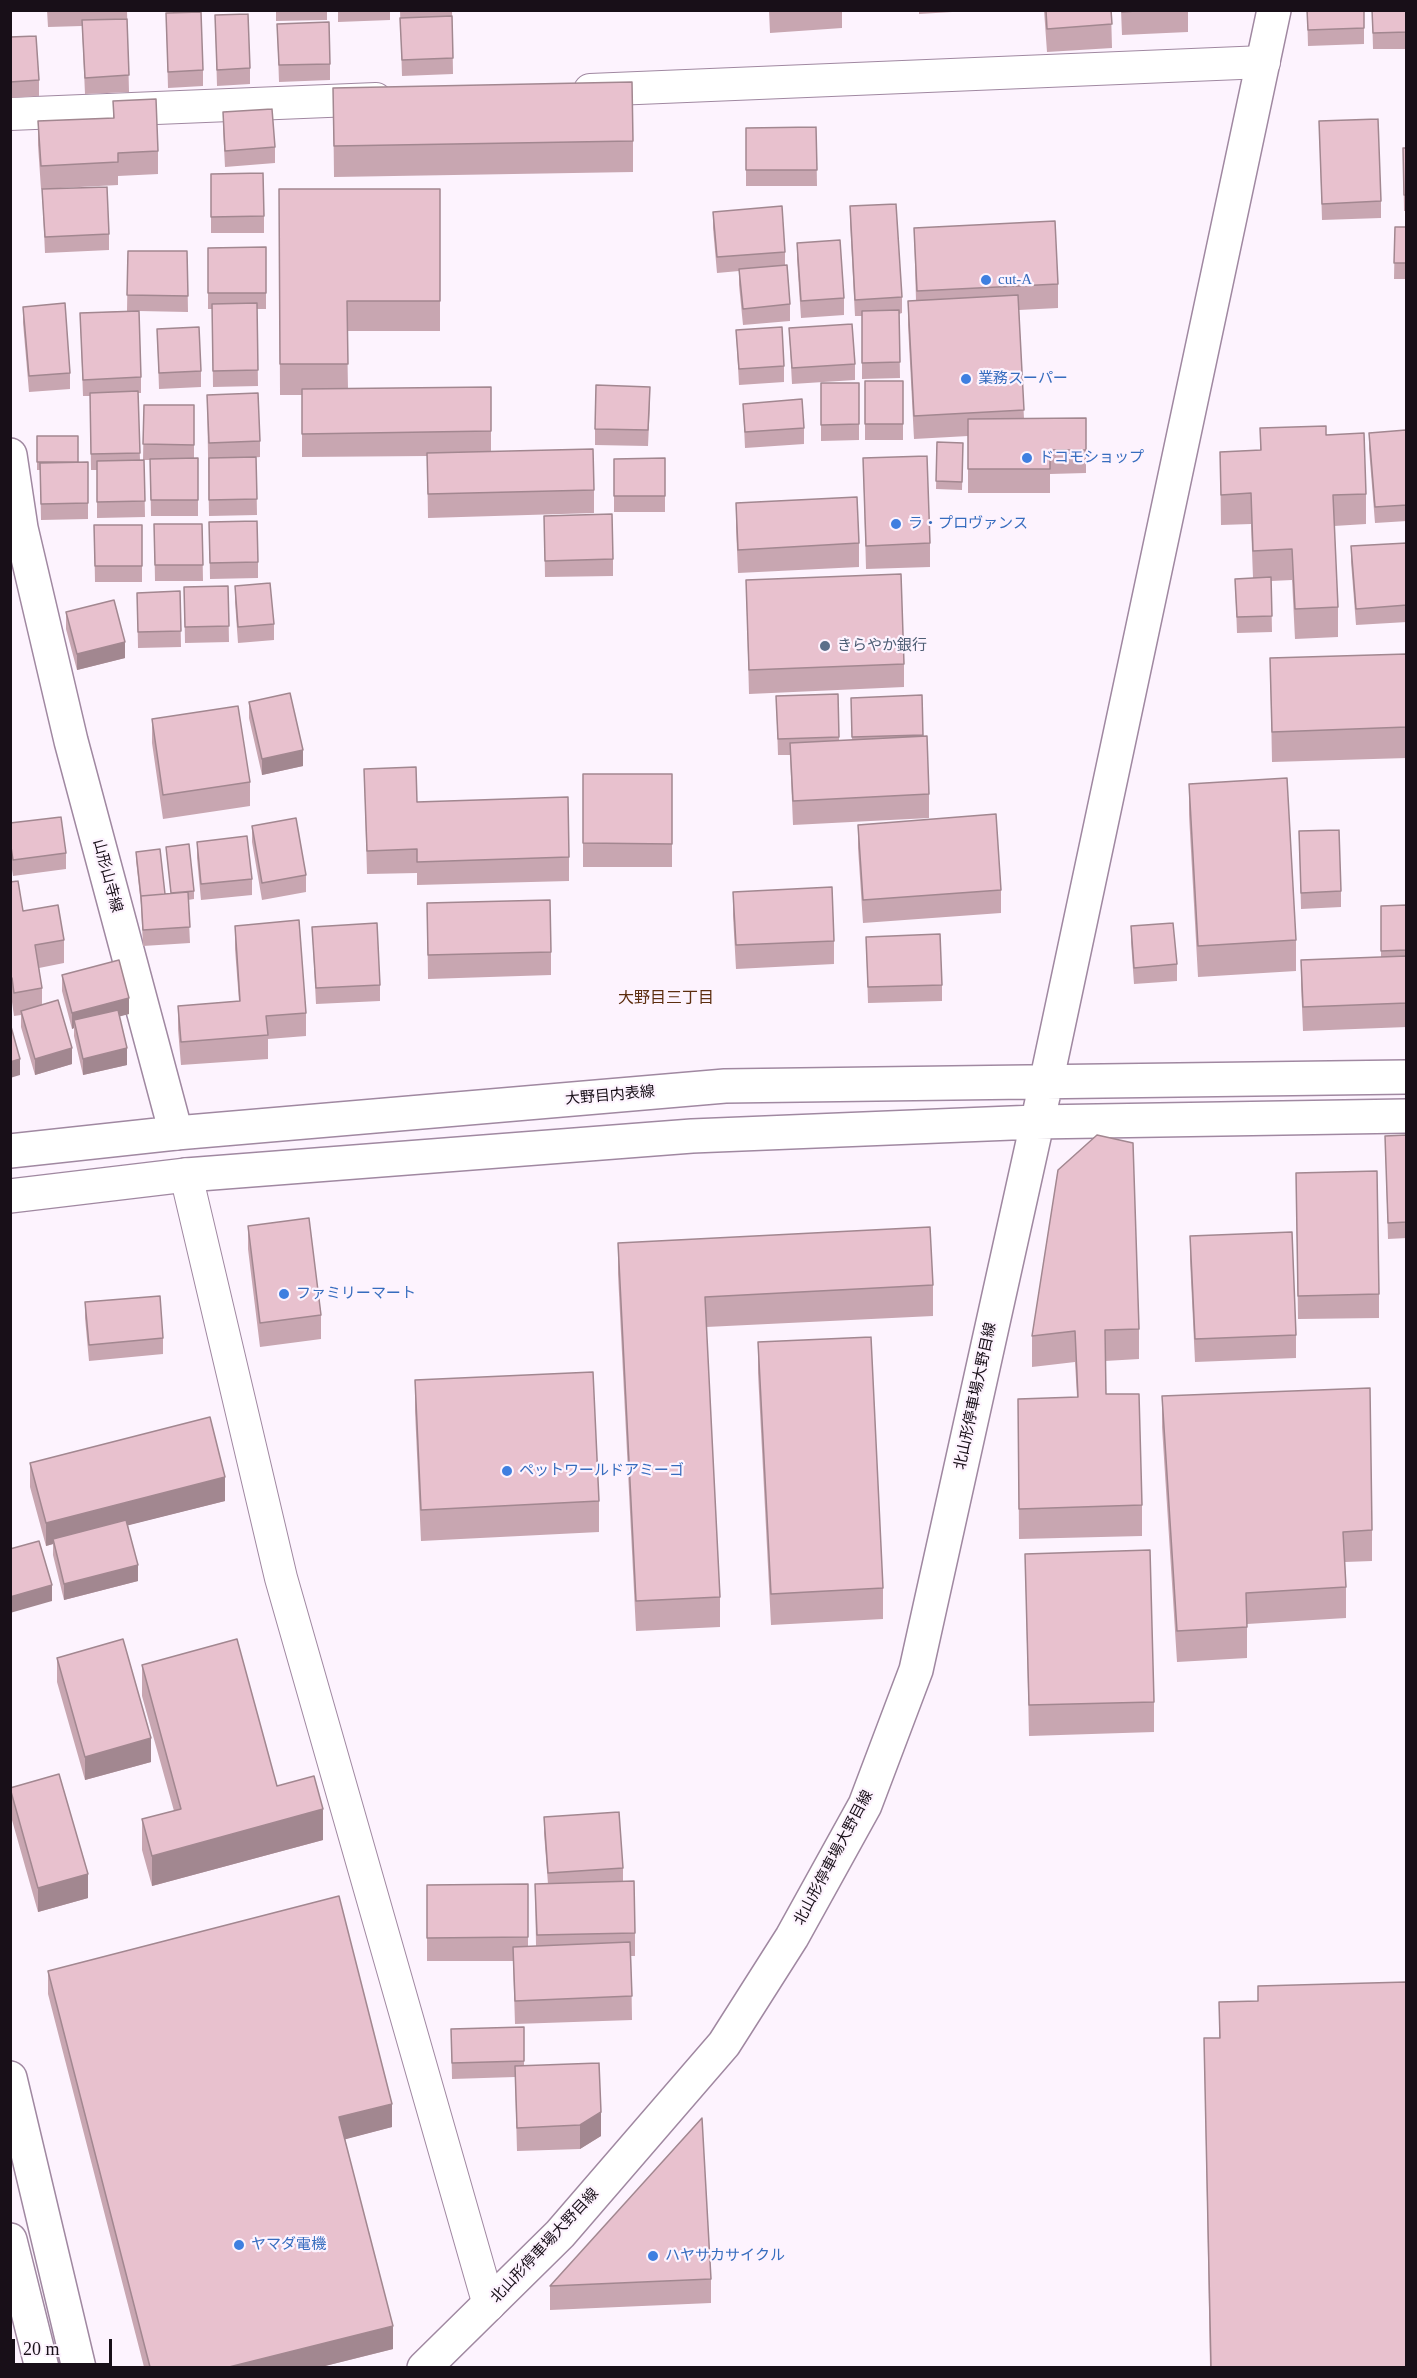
<!DOCTYPE html>
<meta charset="utf-8">
<style>
body{margin:0}
#map{position:relative;width:1417px;height:2378px;overflow:hidden;background:#fdf3fe;font-family:"Times New Roman",serif}
canvas{display:block}
.frame{position:absolute;inset:0;border:12px solid #180f18;pointer-events:none}
.scale{position:absolute;left:12px;top:2339px;width:100px;height:27px;box-sizing:border-box;border:3px solid #180f18;border-top:0;padding-left:8px;font-size:18px;line-height:21px;white-space:nowrap;color:#180f18;-webkit-text-stroke:4px #fdf3fe;paint-order:stroke}
</style>
<div id="map">
<canvas width="1417" height="2378"></canvas>
<div class="frame"></div>
<div class="scale">20 m</div>
</div>
<script>
const ctx = document.querySelector('canvas').getContext('2d');
ctx.lineJoin = 'round';
function poly(rows) {
  const path = new Path2D();
  for (const r of rows) {
    path.moveTo(r[0], r[1]);
    for (let i = 2; i < r.length; i += 2) path.lineTo(r[i], r[i + 1]);
  }
  return path;
}
function strokePath(path, color, width, dash) {
  ctx.strokeStyle = color;
  ctx.lineWidth = width;
  ctx.lineCap = dash ? 'butt' : 'round';
  ctx.setLineDash(dash || []);
  ctx.stroke(path);
}
function fill(path, color) {
  ctx.fillStyle = color;
  ctx.fill(path, 'evenodd');
}
function write(font, color, halo, rows, align = 'center') {
  ctx.font = font + ' "Times New Roman","Noto Sans JP",serif';
  ctx.lineWidth = 4.5;
  ctx.setLineDash([]);
  ctx.textBaseline = 'middle';
  ctx.strokeStyle = halo;
  ctx.fillStyle = color;
  for (const [text, x, y, turn = 0] of rows) {
    ctx.save();
    ctx.translate(x, y);
    ctx.rotate((+turn || 0) * Math.PI / 180);
    ctx.textAlign = isNaN(turn) ? turn : align;
    if (halo) ctx.strokeText(text, 0, 0);
    ctx.fillText(text, 0, 0);
    ctx.restore();
  }
}
const street = poly([
 [590,90,1264,62],
 [10,114,376,99],
 [186,1175,281,1578,489,2305]
]);
const secondary = poly([
 [176,1133,725,1086,1406,1077],
 [186,1175,692,1136,1036,1122,1406,1116],
 [424,2368,560,2234,724,2044,792,1937,865,1805,916,1670,1046,1083,1274,10]
]);
const primary = poly([
 [10,455,21,528,71,741,176,1133,10,1151],
 [10,1196,186,1175]
]);
const highway = poly([
 [10,2078,79,2368],
 [10,2240,42,2368]
]);
strokePath(street, '#a088a1', 34);
strokePath(secondary, '#a088a1', 36);
strokePath(primary, '#a088a1', 36);
strokePath(highway, '#a088a1', 36);
strokePath(street, '#fff', 32);
strokePath(secondary, '#fff', 33);
strokePath(primary, '#fff', 33);
strokePath(highway, '#fff', 33);
fill(poly([
 [47,10,127,10,129,92,85,94,82,26,48,27],
 [276,10,327,10,327,20,276,21],
 [338,10,390,10,390,20,338,22],
 [400,10,452,10,453,74,402,76],
 [769,10,842,10,842,28,770,33],
 [919,10,969,10,969,11,919,14],
 [1044,10,1111,10,1112,48,1047,52],
 [1121,10,1188,10,1188,32,1122,35],
 [1307,10,1364,10,1364,44,1308,46],
 [1372,10,1407,10,1407,49,1373,49],
 [166,13,203,70,203,86,168,88],
 [215,15,250,68,250,84,217,86],
 [277,24,330,64,330,80,279,82],
 [10,37,39,80,39,96,10,98],
 [333,88,633,141,633,172,334,177],
 [113,101,158,151,158,174,118,176,118,185,41,189,38,145,38,121,113,118],
 [223,112,275,147,275,163,225,167,223,128],
 [1319,121,1381,201,1381,218,1322,220],
 [816,127,817,186,746,186,746,128],
 [1403,148,1407,148,1407,211,1404,211],
 [211,174,264,216,264,233,211,233],
 [42,189,109,234,109,250,45,253],
 [279,189,440,189,440,331,347,331,348,389,491,387,491,452,594,490,594,513,428,518,427,456,302,457,302,395,280,395],
 [850,206,902,297,902,313,899,314,900,378,862,379,862,316,855,316,850,222],
 [713,212,785,252,785,265,790,304,790,321,743,325,739,285,739,271,717,273,713,228],
 [1395,227,1407,227,1407,279,1394,279],
 [914,228,1058,284,1058,308,1019,310,1024,419,1086,418,1086,473,1050,474,1050,493,968,493,968,436,914,439,908,325,908,301,916,301],
 [797,243,844,298,844,315,801,318,797,259],
 [266,247,266,309,257,309,258,386,213,387,212,309,208,309,208,248],
 [128,251,187,251,188,312,139,311,141,377,141,393,138,393,140,460,143,460,144,405,194,405,194,458,198,458,198,516,151,516,150,460,144,460,145,517,97,518,97,470,91,470,90,396,83,396,80,313,127,311],
 [23,307,70,373,70,389,29,392,23,323],
 [789,328,855,364,855,380,792,384],
 [157,329,201,371,201,387,159,389],
 [736,330,784,366,784,382,739,385],
 [865,381,903,381,903,440,865,440],
 [821,383,859,383,859,440,821,441],
 [207,395,260,441,260,457,225,458,256,457,257,515,209,516],
 [650,403,648,446,595,445,595,429],
 [743,404,804,428,804,444,745,448],
 [1260,428,1326,435,1366,494,1366,524,1334,526,1338,607,1338,637,1295,639,1292,580,1271,581,1272,632,1237,633,1235,579,1253,578,1251,524,1221,525,1220,452,1260,450],
 [1369,433,1407,437,1407,521,1375,523,1369,449],
 [37,436,78,462,88,462,88,519,41,520,40,470,37,470],
 [937,442,963,443,962,490,936,489],
 [665,458,665,512,614,512,614,459],
 [863,458,930,543,930,567,866,569],
 [736,503,859,543,859,567,738,573,736,527],
 [544,516,613,559,613,576,545,577],
 [209,522,258,562,258,578,210,579],
 [154,524,202,524,203,581,155,581],
 [94,525,142,525,142,582,95,582],
 [1407,543,1407,622,1356,625,1351,562,1351,546],
 [746,580,904,664,904,687,749,694],
 [228,586,229,642,185,643,184,587],
 [235,586,274,624,274,640,238,643,235,602],
 [180,591,181,647,138,648,137,593],
 [66,612,125,658,77,670,66,629],
 [1407,654,1407,758,1272,762,1270,658],
 [838,694,839,740,852,740,851,698,922,695,923,736,929,794,929,818,793,825,790,755,778,755,776,696],
 [249,702,303,766,262,775,249,718],
 [152,719,250,782,250,806,163,819,152,743],
 [364,769,417,802,569,857,569,881,417,885,417,873,367,874],
 [583,774,672,774,672,867,583,867],
 [1189,784,1296,940,1296,971,1198,977,1189,815],
 [10,823,66,853,66,869,13,876,10,856],
 [858,825,1001,890,1001,913,863,923,858,848],
 [252,826,306,875,306,892,262,900,252,842],
 [1299,831,1341,891,1341,907,1301,909],
 [197,842,252,879,252,895,201,900,197,858],
 [166,847,194,891,194,899,188,900,190,943,143,946,141,905,136,860,136,852,165,894,171,894],
 [10,882,23,911,64,940,64,963,39,968,42,988,42,1005,72,1064,35,1075,21,1027,21,1015,14,1016,12,1002,10,1002],
 [733,892,834,941,834,964,736,969,733,916],
 [427,903,551,952,551,975,428,979],
 [1407,905,1407,1027,1303,1031,1301,984,1301,960,1381,957,1381,906],
 [235,926,306,1013,306,1036,268,1039,268,1059,181,1065,178,1029,178,1006,239,1001,235,949],
 [1131,926,1177,964,1177,981,1134,984,1131,942],
 [312,927,380,985,380,1001,316,1004],
 [866,937,942,985,942,1001,868,1003],
 [62,975,129,1014,119,1016,127,1065,83,1075,74,1036,74,1028,72,1029,62,991],
 [1407,1135,1407,1238,1388,1239,1385,1136],
 [1058,1170,1139,1329,1139,1359,1105,1361,1106,1394,1142,1505,1142,1536,1019,1539,1018,1399,1077,1397,1075,1362,1032,1367,1032,1336],
 [1296,1173,1379,1294,1379,1318,1298,1319],
 [248,1226,321,1315,321,1339,260,1347,248,1249],
 [1190,1236,1296,1335,1296,1358,1195,1362,1190,1260],
 [618,1243,933,1285,933,1316,706,1327,720,1597,720,1627,636,1631,618,1274],
 [85,1302,163,1338,163,1354,89,1361,85,1318],
 [758,1342,883,1588,883,1619,771,1625,758,1373],
 [415,1380,599,1501,599,1532,421,1541,415,1411],
 [1162,1396,1372,1530,1372,1561,1345,1562,1346,1587,1346,1618,1247,1624,1247,1658,1177,1662,1162,1427],
 [30,1463,225,1501,128,1525,138,1581,64,1600,53,1555,53,1544,46,1546,30,1487],
 [1025,1554,1154,1702,1154,1732,1029,1736],
 [57,1658,151,1762,85,1780,57,1682],
 [142,1665,277,1786,323,1840,152,1886,142,1850,142,1819,174,1811,142,1696],
 [10,1788,88,1898,38,1912,10,1813],
 [544,1817,623,1868,623,1881,635,1933,635,1956,631,1956,632,2020,515,2024,513,1961,427,1961,427,1885,528,1884,528,1946,536,1946,535,1884,548,1884,544,1833],
 [48,1971,392,2127,345,2139,393,2349,321,2367,144,2367,48,1994],
 [1219,2002,1407,2367,1210,2367,1204,2038,1219,2038],
 [524,2027,524,2066,601,2136,580,2149,517,2151,515,2077,452,2079,451,2029],
 [711,2279,711,2303,550,2310,550,2286]
]), '#c8a6b1');
fill(poly([
 [125,642,125,658,77,670,77,654],
 [303,750,303,766,262,775,262,759],
 [129,998,129,1014,76,1028,74,1020,74,1028,72,1029,72,1013],
 [72,1048,72,1064,35,1075,35,1059],
 [127,1048,127,1065,83,1075,83,1059],
 [20,1059,20,1075,10,1078,10,1062],
 [225,1477,225,1501,54,1544,53,1539,53,1544,46,1546,46,1523],
 [138,1565,138,1581,64,1600,64,1584],
 [52,1585,52,1601,10,1613,10,1597],
 [151,1738,151,1762,85,1780,85,1757],
 [323,1809,323,1840,152,1886,152,1856],
 [88,1874,88,1898,38,1912,38,1888],
 [392,2104,392,2127,339,2141,339,2117],
 [601,2112,601,2136,580,2149,580,2125],
 [393,2326,393,2349,321,2367,229,2367]
]), '#a28790');
const building = poly([
 [1046,10,1111,10,1112,24,1047,29,1046,10],
 [1122,10,1150,10,1122,12,1122,10],
 [1307,10,1364,10,1364,28,1308,30,1307,10],
 [1372,10,1407,10,1407,32,1373,33,1372,10],
 [201,12,203,70,168,72,166,13,201,12],
 [248,14,250,68,217,70,215,15,248,14],
 [452,16,453,58,402,60,400,18,452,16],
 [127,19,129,75,85,78,82,20,127,19],
 [329,22,330,64,279,65,277,24,329,22],
 [36,36,39,80,10,82,10,37,36,36],
 [632,82,633,141,334,146,333,88,632,82],
 [156,99,158,151,118,153,118,162,41,166,38,121,114,118,113,101,156,99],
 [272,109,275,147,225,151,223,112,272,109],
 [1378,119,1381,201,1322,204,1319,121,1378,119],
 [816,127,817,170,746,170,746,128,816,127],
 [1403,148,1407,148,1407,195,1404,195,1403,148],
 [263,173,264,216,211,217,211,174,263,173],
 [107,187,109,234,45,237,42,189,107,187],
 [279,189,440,189,440,301,347,301,348,364,280,364,279,189],
 [896,204,902,297,855,300,850,206,896,204],
 [782,206,785,252,717,257,713,212,782,206],
 [1055,221,1058,284,917,291,914,228,1055,221],
 [1395,227,1407,227,1407,263,1394,263,1395,227],
 [840,240,844,298,801,301,797,243,840,240],
 [266,247,266,293,208,293,208,248,266,247],
 [128,251,187,251,188,296,127,295,128,251],
 [787,265,790,304,743,309,739,269,787,265],
 [1018,295,1024,410,914,416,908,301,1018,295],
 [65,303,70,373,29,376,23,307,65,303],
 [257,303,258,370,213,371,212,304,257,303],
 [899,310,900,362,862,363,862,311,899,310],
 [139,311,141,377,83,380,80,313,139,311],
 [852,324,855,364,792,368,789,328,852,324],
 [199,327,201,371,159,373,157,329,199,327],
 [782,327,784,366,739,369,736,330,782,327],
 [865,381,903,381,903,424,865,424,865,381],
 [821,383,859,383,859,424,821,425,821,383],
 [596,385,650,387,648,430,595,429,596,385],
 [491,387,491,431,302,434,302,389,491,387],
 [138,391,140,453,91,454,90,393,138,391],
 [258,393,260,441,209,443,207,395,258,393],
 [802,399,804,428,745,432,743,404,802,399],
 [144,405,194,405,194,445,143,444,144,405],
 [1086,418,1086,450,1050,450,1050,469,968,469,968,419,1086,418],
 [1326,426,1326,435,1364,433,1366,494,1333,495,1338,607,1295,609,1292,549,1253,551,1251,493,1221,495,1220,452,1261,450,1260,428,1326,426],
 [1406,430,1407,505,1375,507,1369,433,1406,430],
 [37,436,78,436,78,462,37,462,37,436],
 [937,442,963,443,962,482,936,481,937,442],
 [593,449,594,490,428,494,427,453,593,449],
 [927,456,930,543,866,546,863,458,927,456],
 [256,457,257,499,209,500,209,458,256,457],
 [198,458,198,500,151,500,150,459,198,458],
 [665,458,665,496,614,496,614,459,665,458],
 [144,460,145,501,97,502,97,461,144,460],
 [88,462,88,503,41,504,40,463,88,462],
 [857,497,859,543,738,550,736,503,857,497],
 [612,514,613,559,545,561,544,516,612,514],
 [257,521,258,562,210,563,209,522,257,521],
 [154,524,202,524,203,565,155,565,154,524],
 [94,525,142,525,142,566,95,566,94,525],
 [1407,543,1407,605,1356,609,1351,546,1407,543],
 [901,574,904,664,749,670,746,580,901,574],
 [1271,577,1272,616,1237,617,1235,579,1271,577],
 [270,583,274,624,238,627,235,586,270,583],
 [228,586,229,626,185,627,184,587,228,586],
 [180,591,181,631,138,632,137,593,180,591],
 [114,600,125,642,77,654,66,612,114,600],
 [1407,654,1407,727,1272,732,1270,658,1407,654],
 [290,693,303,750,262,759,249,702,290,693],
 [838,694,839,737,778,739,776,696,838,694],
 [922,695,923,735,852,737,851,698,922,695],
 [238,706,250,782,163,795,152,719,238,706],
 [927,736,929,794,793,801,790,743,927,736],
 [416,767,417,802,568,797,569,857,417,862,417,849,367,851,364,769,416,767],
 [583,774,672,774,672,844,583,843,583,774],
 [1287,778,1296,940,1198,946,1189,784,1287,778],
 [996,814,1001,890,863,900,858,825,996,814],
 [61,817,66,853,13,860,10,840,10,823,61,817],
 [296,818,306,875,262,883,252,826,296,818],
 [1339,830,1341,891,1301,893,1299,831,1339,830],
 [247,836,252,879,201,884,197,842,247,836],
 [189,844,194,891,171,893,166,847,189,844],
 [160,849,165,894,141,896,141,897,136,852,160,849],
 [18,881,23,911,58,905,64,940,35,945,42,988,14,993,12,978,10,978,10,882,18,881],
 [832,887,834,941,736,945,733,892,832,887],
 [188,892,190,927,143,930,141,896,188,892],
 [550,900,551,952,428,955,427,903,550,900],
 [1407,905,1407,950,1381,951,1381,906,1407,905],
 [299,920,306,1013,266,1016,268,1035,181,1042,178,1006,240,1001,235,926,299,920],
 [377,923,380,985,316,988,312,927,377,923],
 [1173,923,1177,964,1134,968,1131,926,1173,923],
 [940,934,942,985,868,987,866,937,940,934],
 [1407,956,1407,1003,1303,1007,1301,960,1407,956],
 [119,960,129,998,72,1013,62,975,119,960],
 [58,1000,72,1048,35,1059,21,1011,58,1000],
 [118,1010,127,1048,83,1059,74,1020,118,1010],
 [10,1023,20,1059,10,1062,10,1023],
 [1097,1135,1133,1143,1139,1329,1105,1330,1106,1394,1139,1394,1142,1505,1019,1509,1018,1399,1078,1397,1075,1331,1032,1336,1058,1170,1097,1135],
 [1407,1135,1407,1222,1388,1223,1385,1136,1407,1135],
 [1377,1171,1379,1294,1298,1296,1296,1173,1377,1171],
 [309,1218,321,1315,260,1323,248,1226,309,1218],
 [930,1227,933,1285,705,1297,720,1597,636,1601,618,1243,930,1227],
 [1292,1232,1296,1335,1195,1339,1190,1236,1292,1232],
 [160,1296,163,1338,89,1345,85,1302,160,1296],
 [871,1337,883,1588,771,1594,758,1342,871,1337],
 [593,1372,599,1501,421,1510,415,1380,593,1372],
 [1370,1388,1372,1530,1343,1532,1346,1587,1246,1593,1247,1627,1177,1631,1162,1396,1370,1388],
 [210,1417,225,1477,46,1523,30,1463,210,1417],
 [126,1520,138,1565,64,1584,53,1539,126,1520],
 [39,1541,52,1585,10,1597,10,1549,39,1541],
 [1150,1550,1154,1702,1029,1705,1025,1554,1150,1550],
 [123,1639,151,1738,85,1757,57,1658,123,1639],
 [237,1639,277,1786,314,1776,323,1809,152,1856,142,1819,181,1809,142,1665,237,1639],
 [59,1774,88,1874,38,1888,10,1788,59,1774],
 [619,1812,623,1868,548,1873,544,1817,619,1812],
 [634,1881,635,1933,537,1935,535,1884,634,1881],
 [528,1884,528,1937,427,1938,427,1885,528,1884],
 [339,1896,392,2104,339,2117,393,2326,229,2367,150,2367,48,1971,339,1896],
 [630,1942,632,1996,515,2001,513,1947,630,1942],
 [1407,1982,1407,2367,1211,2367,1204,2038,1220,2038,1219,2002,1258,2001,1258,1986,1407,1982],
 [524,2027,524,2061,452,2063,451,2029,524,2027],
 [599,2063,601,2112,580,2125,517,2128,515,2066,599,2063],
 [702,2118,711,2279,550,2286,702,2118]
]);
fill(building, '#e8c1ce');
strokePath(building, '#a28790', 1.5);
for (const [x, y, r, color] of [
 [986,280,6,"#3f7fe0"],
 [966,379,6,"#3f7fe0"],
 [1027,458,6,"#3f7fe0"],
 [896,524,6,"#3f7fe0"],
 [825,646,6,"#5c6f8a"],
 [284,1294,6,"#3f7fe0"],
 [507,1471,6,"#3f7fe0"],
 [239,2245,6,"#3f7fe0"],
 [653,2256,6,"#3f7fe0"]
]) {
  const dot = new Path2D();
  dot.arc(x, y, r, 0, 2 * Math.PI);
  ctx.fillStyle = color;
  ctx.fill(dot);
  strokePath(dot, '#fdf3fe', 2);
}
write('15px', '#366cbe', '#fdf3fe', [
 ["cut-A",998,280],
 ["業務スーパー",978,379],
 ["ドコモショップ",1039,458],
 ["ラ・プロヴァンス",908,524],
 ["ファミリーマート",296,1294],
 ["ペットワールドアミーゴ",519,1471],
 ["ヤマダ電機",251,2245],
 ["ハヤサカサイクル",665,2256]
], 'left');
write('15px', '#4e5e75', '#fdf3fe', [
 ["きらやか銀行",837,646]
], 'left');
write('15px', '#180f18', '#fdf3fe', [
 ["山形山寺線",107,876,75],
 ["大野目内表線",610,1096,-5],
 ["北山形停車場大野目線",976,1396,-78],
 ["北山形停車場大野目線",834,1858,-62],
 ["北山形停車場大野目線",545,2246,-47]
]);
write('16px', '#5c2d0f', '#fdf3fe', [
 ["大野目三丁目",666,999]
]);
</script>
